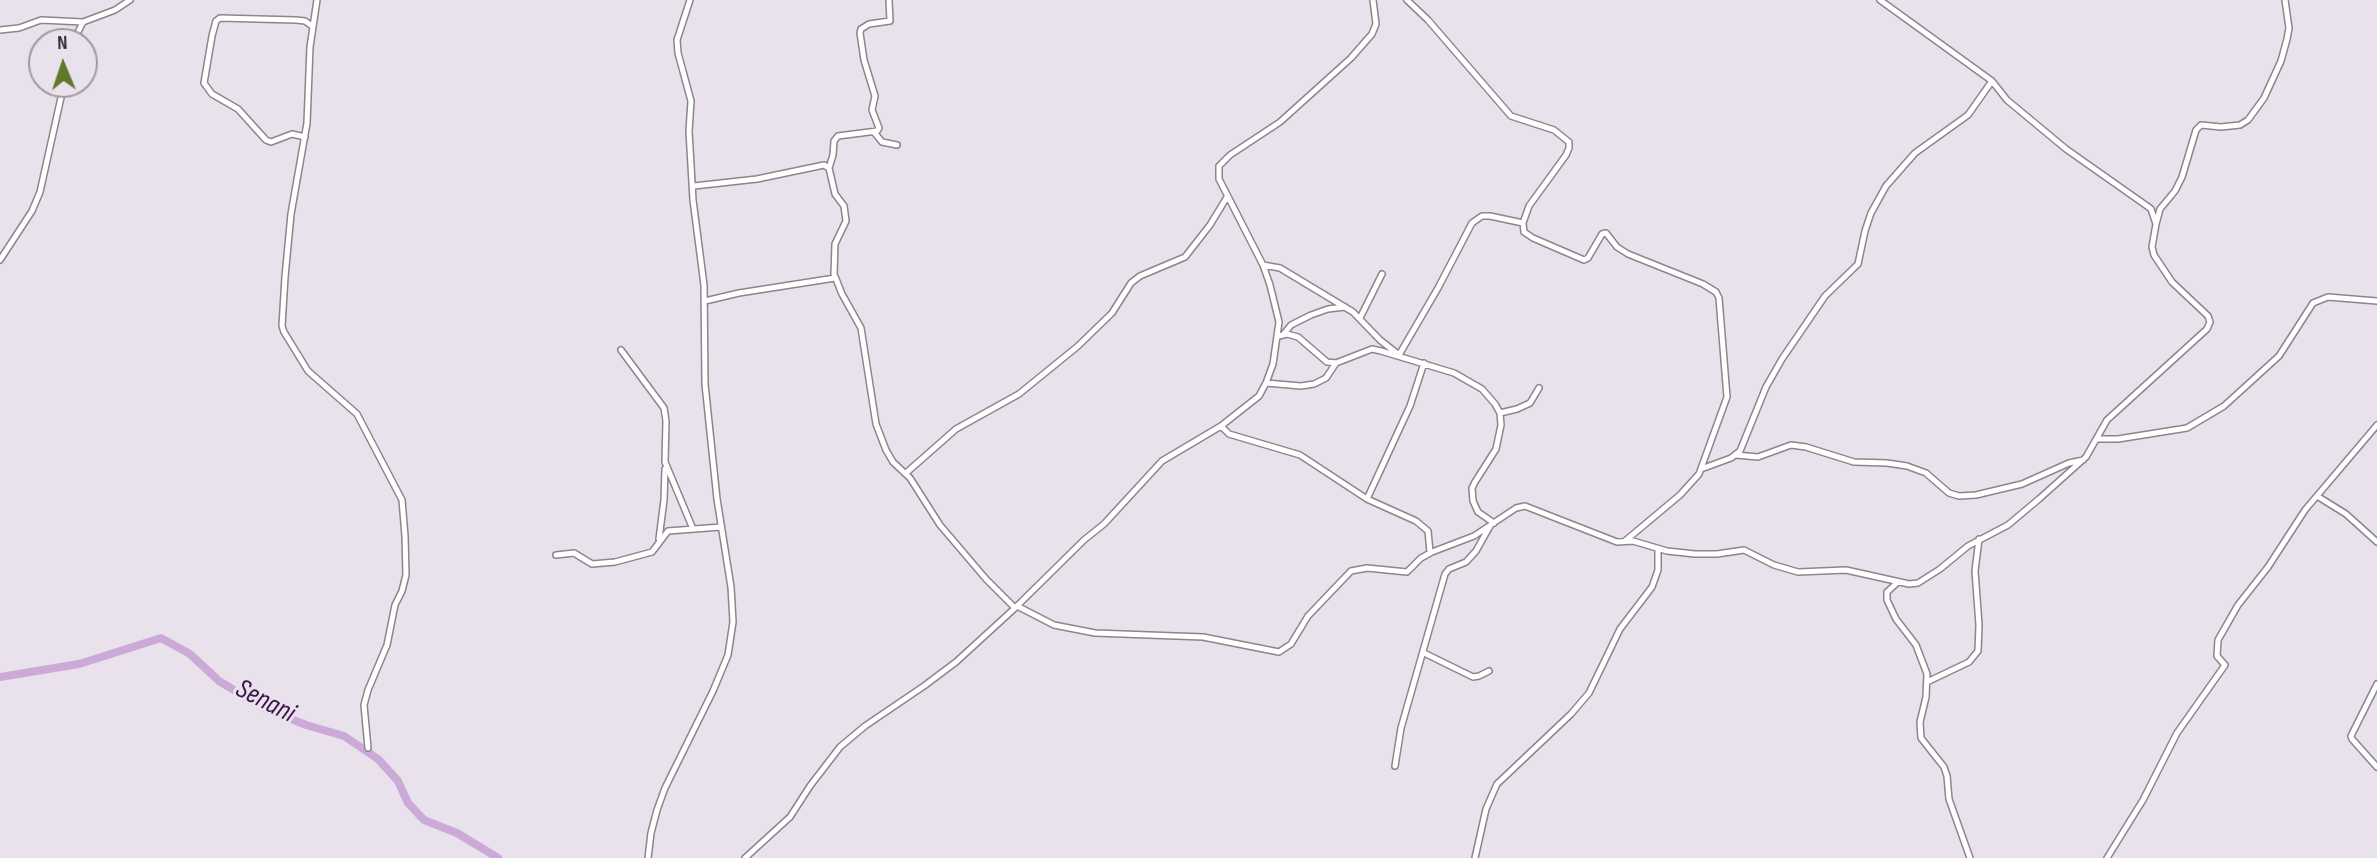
<!DOCTYPE html>
<style>
body{margin:0}
#map{position:relative;width:2377px;height:858px;overflow:hidden;background:#e9e1ec;font-family:"Sofia Sans Condensed",sans-serif}
canvas{display:block}
.north{position:absolute;left:28px;top:28px;width:70px;height:70px;box-sizing:border-box;background:#e9e1ec;border:2px solid #9f99a2;border-radius:50%;rotate:358deg;font-size:19px;font-weight:700;line-height:28px;text-align:center;color:#312e32}
.north::after{content:'';display:block;margin:auto;width:24px;height:32px;background:#5e782c;clip-path:polygon(50% 0,100% 100%,50% 72%,0 100%)}
</style>
<div id="map">
<canvas width="2377" height="858"></canvas>
<div class="north">N</div>
</div>
<script>
const ctx = document.querySelector('canvas').getContext('2d');
ctx.lineJoin = 'round';
function poly(rows) {
  const path = new Path2D();
  for (const r of rows) {
    path.moveTo(r[0], r[1]);
    for (let i = 2; i < r.length; i += 2) path.lineTo(r[i], r[i + 1]);
  }
  return path;
}
function strokePath(path, color, width, dash) {
  ctx.strokeStyle = color;
  ctx.lineWidth = width;
  ctx.lineCap = dash ? 'butt' : 'round';
  ctx.setLineDash(dash || []);
  ctx.stroke(path);
}
function write(font, color, halo, rows, align = 'center') {
  ctx.font = font + ' "Sofia Sans Condensed",sans-serif';
  ctx.lineWidth = 6;
  ctx.setLineDash([]);
  ctx.textBaseline = 'middle';
  ctx.strokeStyle = halo;
  ctx.fillStyle = color;
  for (const [text, x, y, turn = 0] of rows) {
    ctx.save();
    ctx.translate(x, y);
    ctx.rotate((+turn || 0) * Math.PI / 180);
    ctx.textAlign = isNaN(turn) ? turn : align;
    if (halo) ctx.strokeText(text, 0, 0);
    ctx.fillText(text, 0, 0);
    ctx.restore();
  }
}
strokePath(poly([
 [0,677,79,664,161,638,190,654,219,681,264,708,306,725,344,736,378,759,398,781,408,803,424,820,457,833,498,858]
]), '#cbaad8', 8);
const minor = poly([
 [317,0,310,47,307,123,291,214,285,277,282,326,284,332,308,371,357,414,402,500,405,536,406,575,402,591,395,605,387,645,368,690,364,705,368,748],
 [1407,0,1428,20,1511,116,1554,130,1569,142,1569,148,1566,155,1529,206,1523,223,1524,232,1533,238,1584,260,1588,258,1602,234,1606,233,1617,247,1628,254,1703,284,1716,292,1719,298,1727,397,1699,474,1680,495,1625,541],
 [1880,0,1992,81,2007,100,2066,149,2147,206,2151,209,2156,224],
 [0,30,19,28,41,20,83,22,115,10,130,0],
 [73,42,83,22],
 [874,132,882,142,897,145],
 [305,137,292,134,271,142,266,140,238,109,212,94,204,83,212,36,216,21,220,18,296,20,305,21,312,26],
 [829,168,833,155,834,141,838,136,877,131,879,128,872,110,875,96,864,60,860,33,861,29,869,24,890,21,889,0],
 [694,186,757,179,824,165,829,168,835,194,844,206,846,221,835,244,834,274,842,294,861,328,876,424,886,450,893,462,910,478,940,525,986,579,1015,608],
 [0,260,32,211,40,192,64,84],
 [1263,265,1280,268,1353,312,1380,340,1399,355,1438,288,1472,223,1482,216,1490,216,1523,223],
 [705,301,739,293,835,278],
 [1360,318,1382,274],
 [1283,335,1291,325,1311,315,1328,309,1345,307],
 [1279,336,1287,334,1298,337,1327,362,1336,363,1372,349,1381,351,1454,373,1482,389,1495,404,1500,413,1501,425,1496,449,1475,482,1472,488,1473,501,1478,512,1494,523],
 [621,350,664,408,666,421,665,462,693,529],
 [1266,383,1301,386,1314,384,1326,378,1336,363],
 [1500,413,1517,409,1530,403,1539,388],
 [1221,426,1229,434,1300,455,1367,499,1416,521,1428,531,1430,552],
 [2098,439,2118,439,2187,428,2224,406,2279,356,2313,303,2328,297,2377,301],
 [1736,455,1758,457,1791,445,1806,447,1854,462,1887,463,1907,466,1926,473,1949,493,1959,496,1976,495,2022,484,2069,463,2083,460],
 [1701,469,1731,458,1740,451,1766,387,1782,359,1825,296,1858,264,1865,231,1871,213,1886,186,1915,153,1968,115,1992,81],
 [906,473,956,429,1019,394,1078,346,1112,313,1131,283,1140,276,1185,257,1210,225,1227,197],
 [2317,496,2346,514,2377,542],
 [1367,499,1410,406,1424,363],
 [659,539,664,500,665,469],
 [556,555,574,553,592,564,615,562,652,552,668,531,721,527],
 [1898,582,1887,592,1887,600,1896,619,1916,645,1927,674,1926,697,1920,722,1921,738,1944,767,1947,776,1949,799,1970,858],
 [1017,606,1054,625,1095,633,1203,637,1279,652,1291,644,1308,616,1351,571,1367,568,1407,572,1421,558,1432,552,1474,536,1516,508,1525,506,1617,542,1633,541,1667,551,1695,554,1717,554,1744,550,1774,565,1798,572,1846,570,1909,584,1918,583,1940,569,1968,546,2008,525,2039,499,2086,457,2107,420,2207,329,2210,322,2208,316,2172,282,2154,255,2152,247,2156,224,2160,209,2175,191,2182,177,2196,130,2201,125,2221,127,2240,125,2248,120,2264,98,2281,61,2287,39,2289,28,2285,0],
 [1424,653,1473,677,1479,676,1489,671],
 [1927,682,1969,662,1978,651,1979,625,1975,571,1979,539],
 [2377,684,2351,736,2352,739,2377,767],
 [1395,766,1401,728,1445,574,1449,569,1466,562,1476,551,1490,526],
 [648,858,651,833,657,810,665,788,713,691,728,655,733,622,731,587,717,499,705,384,704,285,693,200,689,131,691,101,678,53,677,40,690,0],
 [745,858,790,817,810,786,840,747,865,726,924,686,956,662,1015,608,1084,540,1104,524,1162,461,1221,426,1259,396,1266,383,1273,364,1279,322,1270,285,1263,265,1219,179,1219,166,1230,155,1280,122,1351,58,1372,34,1376,24,1373,0],
 [1475,858,1486,809,1497,784,1571,714,1589,693,1620,629,1652,587,1658,570,1658,549],
 [2107,858,2143,800,2177,733,2225,665,2217,656,2218,640,2238,605,2268,567,2305,510,2377,425]
]);
strokePath(minor, '#8c848e', 8);
strokePath(minor, '#fff', 5);
write('italic 28px', '#3c134a', '#e9e1ec', [
 ["Senani",265,702,27]
]);
</script>
